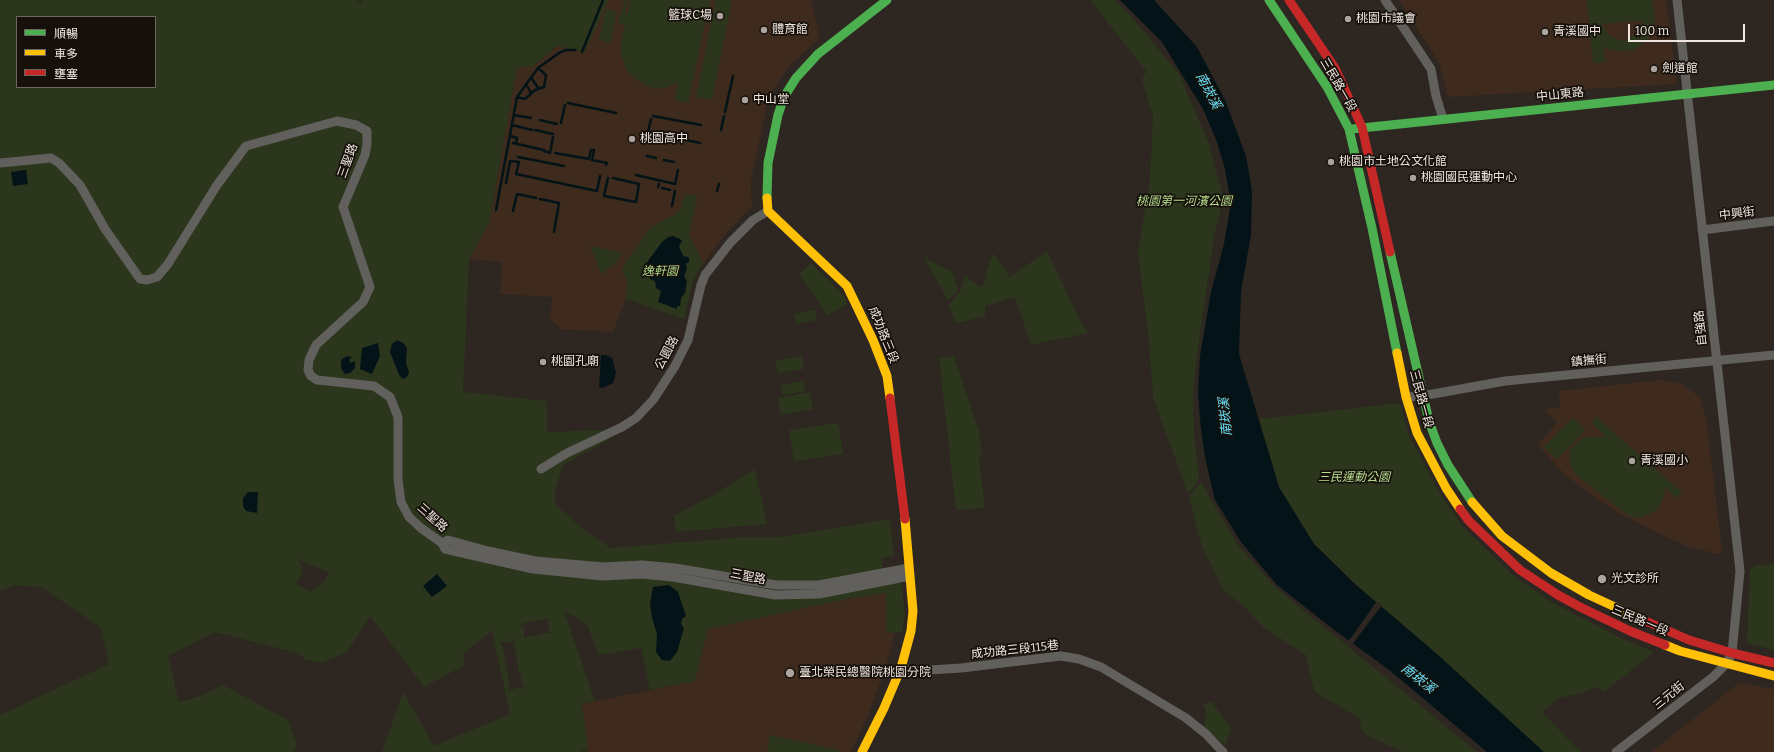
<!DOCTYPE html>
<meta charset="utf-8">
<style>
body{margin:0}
#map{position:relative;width:1774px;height:752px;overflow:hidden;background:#2e2621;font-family:Bitter,"Noto Sans TC",serif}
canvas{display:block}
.legend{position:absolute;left:16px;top:16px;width:140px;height:72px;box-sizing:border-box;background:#16100b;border:1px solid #6d6660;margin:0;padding:5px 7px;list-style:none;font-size:12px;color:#f0e6df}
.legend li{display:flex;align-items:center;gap:8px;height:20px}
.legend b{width:20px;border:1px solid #6d6660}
.scale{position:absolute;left:1628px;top:24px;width:117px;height:18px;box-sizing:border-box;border:2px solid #f0e6df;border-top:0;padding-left:5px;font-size:12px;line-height:14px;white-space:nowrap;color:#f0e6df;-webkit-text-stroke:3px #16100b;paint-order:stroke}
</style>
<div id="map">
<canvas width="1774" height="752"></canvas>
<ul class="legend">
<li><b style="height:5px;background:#4caf50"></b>順暢</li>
<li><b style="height:5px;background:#ffc107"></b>車多</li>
<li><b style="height:5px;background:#c62828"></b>壅塞</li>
</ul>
<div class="scale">100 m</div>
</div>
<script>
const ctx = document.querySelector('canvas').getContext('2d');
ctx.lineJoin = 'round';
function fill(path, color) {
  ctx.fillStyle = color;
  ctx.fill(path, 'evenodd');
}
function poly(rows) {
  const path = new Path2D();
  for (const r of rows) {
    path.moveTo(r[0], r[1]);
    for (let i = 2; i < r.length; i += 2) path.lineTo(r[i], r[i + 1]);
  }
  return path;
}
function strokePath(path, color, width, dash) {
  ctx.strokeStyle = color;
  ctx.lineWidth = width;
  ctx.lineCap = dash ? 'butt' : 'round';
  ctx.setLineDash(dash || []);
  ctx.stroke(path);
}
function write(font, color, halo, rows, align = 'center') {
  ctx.font = font + ' Bitter,"Noto Sans TC",serif';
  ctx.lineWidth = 3.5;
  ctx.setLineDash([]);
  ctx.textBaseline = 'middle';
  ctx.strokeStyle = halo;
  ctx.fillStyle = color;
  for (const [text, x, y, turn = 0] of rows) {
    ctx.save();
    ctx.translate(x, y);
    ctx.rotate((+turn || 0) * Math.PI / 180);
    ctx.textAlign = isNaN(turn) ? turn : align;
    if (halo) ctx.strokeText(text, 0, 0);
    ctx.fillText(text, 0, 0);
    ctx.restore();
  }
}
fill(poly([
 [600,0,811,0,820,38,789,66,771,93,766,110,751,180,751,194,753,205,723,237,697,272,692,284,684,319,626,299,613,332,561,329,550,319,552,297,500,294,502,262,469,259,489,223,517,68,534,66,557,46],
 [1399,0,1666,0,1677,84,1448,97,1439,63],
 [1661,380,1682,384,1700,397,1707,424,1722,551,1719,554,1686,546,1654,531,1613,510,1566,476,1538,445,1557,422,1544,409,1560,408,1559,391],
 [887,593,886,633,895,632,886,666,869,713,851,752,588,752,582,704,695,681,708,629,846,599],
 [1739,683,1774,689,1774,752,1651,752]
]), '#3e2b1e');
fill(poly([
 [0,0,356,0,361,4,363,0,608,0,585,52,557,46,534,66,517,68,489,223,469,259,463,392,547,401,547,432,605,430,610,439,563,465,555,490,555,504,584,530,611,548,745,537,780,537,890,519,894,556,881,558,885,582,901,582,905,614,902,632,886,633,886,593,846,599,708,629,695,681,650,690,641,648,599,655,587,624,564,611,595,701,582,704,588,751,582,749,581,752,382,752,403,692,434,746,510,714,492,631,463,653,465,665,424,687,370,616,347,652,323,663,306,660,297,653,215,632,168,656,179,702,201,696,223,685,288,720,297,745,294,752,0,752,0,715,109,664,101,628,43,588,14,585,0,591],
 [17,17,155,17,155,87,17,87],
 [296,559,329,572,325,581,310,592,296,584,300,579,303,568,300,562],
 [548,618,549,622,547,622,550,633,543,633,543,634,532,637,531,635,528,636,528,637,524,638,524,626,522,627,521,624],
 [511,639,515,639,516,642,513,643,515,650,516,650,517,653,516,654,519,672,521,672,522,676,520,676,524,688,520,689,519,687,509,691,508,686,510,686,502,644,500,644,500,642,503,641,503,643,512,641],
 [625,0,628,0,625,14,627,15,631,0,710,0,688,103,674,100,678,82,668,87,656,89,644,85,627,71,621,54,621,44,625,24,618,23],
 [716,0,732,0,712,100,696,97],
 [1090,0,1115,0,1130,15,1179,74,1209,144,1223,196,1219,218,1214,237,1197,355,1193,394,1194,433,1199,480,1188,494,1153,397,1149,343,1138,252,1150,180,1153,116,1142,80,1146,71],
 [1587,0,1652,0,1655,21,1651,35,1645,42,1633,50,1618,51,1610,50,1604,46,1605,62,1593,63],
 [1643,20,1639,32,1628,40,1621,41,1608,35,1602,24],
 [606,9,617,12,610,43,599,40],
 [685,193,697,196,689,235,703,263,697,272,692,284,684,319,626,299,627,284,625,275,622,270,625,263,651,227,676,214,681,208],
 [590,246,623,253,615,264,601,274],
 [1047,251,1080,320,1088,333,1031,345,1015,297,985,306,985,316,957,323,948,306,960,291,965,276,982,288,993,253,1010,277],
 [924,258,952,272,958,290,948,300],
 [811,263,844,296,847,304,828,315,799,274],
 [815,310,817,320,796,324,794,314],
 [802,356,804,369,778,373,775,361],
 [954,356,979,432,982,454,979,455,985,508,956,510,939,358],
 [803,381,805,391,783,395,781,385],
 [810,392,813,409,781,415,778,398],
 [1400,403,1409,435,1439,492,1463,527,1515,577,1553,603,1625,640,1654,652,1604,692,1595,687,1583,693,1559,698,1542,712,1581,752,1544,752,1507,720,1437,654,1356,585,1314,544,1279,487,1259,419],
 [1596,417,1682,492,1676,498,1664,486,1665,492,1661,504,1655,511,1639,518,1629,516,1581,479,1573,471,1570,463,1569,456,1571,448,1583,437,1606,437,1592,423],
 [1573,418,1585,430,1557,459,1544,447],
 [837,423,839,427,843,454,794,461,789,430],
 [755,469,767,524,676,532,674,516,713,495],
 [1201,482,1238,545,1275,587,1477,752,1403,752,1365,734,1361,727,1360,719,1314,691,1306,655,1263,627,1244,606,1224,591,1202,546,1189,496],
 [1774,564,1774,650,1747,643,1750,569,1757,565],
 [1212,702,1231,729,1225,746,1204,726,1206,711,1203,704],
 [770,735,839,750,840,752,767,752]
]), '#2b361c');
fill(poly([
 [1120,0,1154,0,1197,47,1225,100,1246,156,1252,191,1251,235,1241,291,1239,354,1279,487,1314,544,1356,585,1437,654,1544,752,1487,752,1388,669,1333,629,1277,585,1241,542,1215,500,1206,462,1201,430,1198,394,1200,356,1211,292,1224,244,1231,203,1225,169,1217,142,1203,109,1162,42],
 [26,170,28,184,13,186,11,172],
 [673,236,680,239,682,241,679,246,680,249,684,257,686,256,689,258,689,262,686,264,687,269,684,276,687,281,685,293,681,298,680,306,677,306,677,309,658,302,661,291,656,288,655,281,650,279,645,265,662,242,668,237],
 [397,340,403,343,407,348,406,363,409,373,407,377,403,379,399,375,390,352,392,344],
 [378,343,380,356,372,374,360,369,362,348],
 [601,355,606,355,612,358,616,373,613,383,602,388,599,387],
 [347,356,352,357,349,360,351,363,355,361,355,368,350,373,345,374,341,368,341,363,342,359],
 [248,492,258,492,257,513,246,511,243,506,243,498],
 [437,574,447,586,432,597,423,586],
 [669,585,678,592,686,616,682,619,681,624,684,628,677,652,670,661,662,660,656,652,657,634,652,618,650,604,653,587]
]), '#041317');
fill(poly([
 [1377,601,1382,605,1352,645,1348,642]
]), '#2e2621');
strokePath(poly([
 [582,52,603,0],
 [531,77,538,88],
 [526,84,531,93],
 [517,97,525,99,535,90,544,87,546,75,538,68],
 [568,103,616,113],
 [725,112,733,76],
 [514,115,531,118],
 [653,116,701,125],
 [651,119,648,132,676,138],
 [540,120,557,124],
 [561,123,565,105],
 [512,125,532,130],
 [535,130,553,134],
 [721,130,724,116],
 [511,136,517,138,516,144],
 [677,138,700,143],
 [513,143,544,150,544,151,550,153,553,137],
 [555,153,589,159,591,150,594,150,592,160,607,163,606,165],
 [647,156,656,158],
 [518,157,564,166],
 [664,160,674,162],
 [636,175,675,184,678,170],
 [608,178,604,196,636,202,639,184,613,178],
 [506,183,510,161,519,162,516,174,597,191,600,176],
 [658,187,659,184],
 [662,188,670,190],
 [717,191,719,184],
 [540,199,559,203,554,232],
 [672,206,675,191],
 [496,210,517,97,538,68,559,53,566,50,575,50],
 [513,211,517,194,536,198]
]), '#041317', 2.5);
strokePath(poly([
 [1385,0,1431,69,1436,96,1443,119],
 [0,163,51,158,59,163,80,185,105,229,140,279,147,280,157,277,168,264,217,185,246,146,337,121,356,125,367,131,367,144,365,155,343,207,370,287,363,302,316,345,309,360,308,370,311,376,317,380,374,386,390,397,398,417,398,479,401,502,409,517,421,528,442,543,445,549,533,569,603,576,642,574,673,577,775,595,819,594,910,576],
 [1702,230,1774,221],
 [1406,397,1422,396,1505,381,1774,355],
 [541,469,567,453,622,427,636,418,653,400,675,366,688,340,701,285,705,275,730,243,753,220,768,211],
 [442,543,448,540,488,551,535,561,604,567,642,565,675,568,776,585,819,585,909,568],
 [901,668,913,671,961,668,1061,656,1079,659,1101,667,1186,718,1206,734,1223,752],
 [1616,752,1713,677,1726,664,1732,653,1740,571,1677,0]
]), '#61605c', 9);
strokePath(poly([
 [1269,0,1327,87,1349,129,1372,228,1397,353],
 [1352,129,1774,85],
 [767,198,768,163,778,115,784,97,796,78,818,54,887,0],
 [1390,252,1429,421,1437,443,1448,465,1472,502]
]), '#4caf50', 9);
strokePath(poly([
 [767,198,768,211,847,286,873,340,887,376,890,398],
 [1397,353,1406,397,1417,433,1446,488,1460,509],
 [1472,502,1502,536,1551,573,1589,595,1641,619],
 [1665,645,1680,651,1774,676],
 [862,752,884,708,901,668,911,631,913,611,905,519]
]), '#ffc107', 9);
strokePath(poly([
 [1289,0,1335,68,1362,127,1390,252],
 [890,398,905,519],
 [1460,509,1469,521,1520,570,1558,595,1582,608,1630,631,1665,645],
 [1641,619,1689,640,1732,653,1774,663]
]), '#c62828', 9);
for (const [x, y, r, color] of [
 [720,16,4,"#aca39c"],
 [1348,19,4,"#aca39c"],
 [764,30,4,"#aca39c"],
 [1545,32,4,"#aca39c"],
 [1654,69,4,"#aca39c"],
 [745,100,4,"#aca39c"],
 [632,139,4,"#aca39c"],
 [1331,162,4,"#aca39c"],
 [1413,178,4,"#aca39c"],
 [543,362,4,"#aca39c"],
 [1632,461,4,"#aca39c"],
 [1602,579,5,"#aca39c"],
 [790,673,5,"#aca39c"]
]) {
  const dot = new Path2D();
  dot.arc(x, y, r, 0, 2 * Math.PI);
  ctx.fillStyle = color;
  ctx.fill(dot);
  strokePath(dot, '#16100b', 1.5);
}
write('12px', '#f0e6df', '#16100b', [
 ["籃球C場",712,16,"right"],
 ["桃園市議會",1356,19],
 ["體育館",772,30],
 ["青溪國中",1553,32],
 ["劍道館",1662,69],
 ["中山堂",753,100],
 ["桃園高中",640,139],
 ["桃園市土地公文化館",1339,162],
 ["桃園國民運動中心",1421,178],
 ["桃園孔廟",551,362],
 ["青溪國小",1640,461],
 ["光文診所",1611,579],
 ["臺北榮民總醫院桃園分院",799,673]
], 'left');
write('12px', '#f0e6df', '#16100b', [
 ["三民路一段",1338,85,60],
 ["中山東路",1560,95,-6],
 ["三聖路",348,161,-70],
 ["中興街",1737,214,-7],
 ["自強路",1701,328,-96],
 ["成功路三段",883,335,68],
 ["公園路",667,353,-62],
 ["鎮撫街",1589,361,-5],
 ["三民路一段",1421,399,75],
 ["三聖路",432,518,42],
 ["三聖路",748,577,11],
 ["三民路一段",1640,621,23],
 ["成功路三段115巷",1015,650,-6],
 ["三元街",1669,696,-39]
]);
write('italic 12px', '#b6dd8e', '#16100b', [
 ["桃園第一河濱公園",1184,202],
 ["逸軒園",660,272],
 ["三民運動公園",1354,478]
]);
write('italic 13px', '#6ae1fa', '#16100b', [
 ["南崁溪",1208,91,62],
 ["南崁溪",1226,417,-95],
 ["南崁溪",1418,679,38]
]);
</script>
